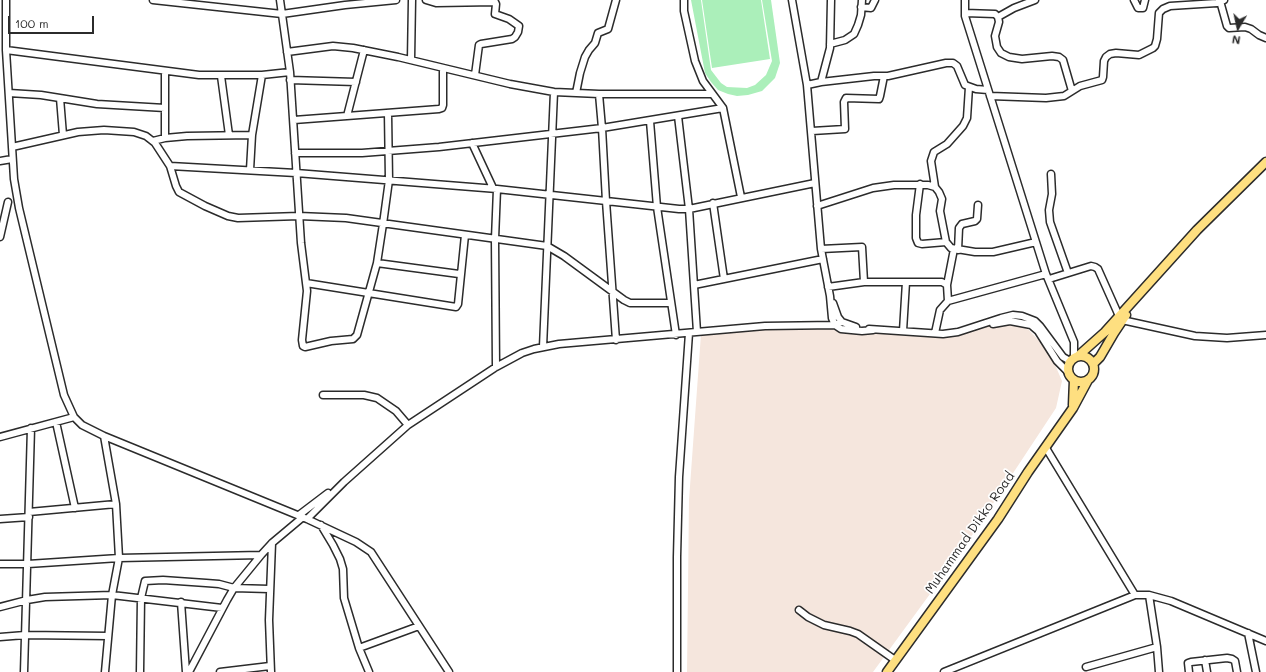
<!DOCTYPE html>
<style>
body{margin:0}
#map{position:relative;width:1266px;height:672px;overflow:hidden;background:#fff;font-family:Mali,sans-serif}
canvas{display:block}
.north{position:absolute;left:1218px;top:8px;width:40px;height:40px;-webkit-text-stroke:3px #fff;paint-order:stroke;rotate:189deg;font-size:11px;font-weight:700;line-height:16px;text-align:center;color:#2b2b2b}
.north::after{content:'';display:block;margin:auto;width:14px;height:18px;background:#2b2b2b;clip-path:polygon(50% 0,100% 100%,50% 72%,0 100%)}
.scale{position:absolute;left:8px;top:16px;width:86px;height:18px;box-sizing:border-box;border:2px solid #2b2b2b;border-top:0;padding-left:5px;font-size:12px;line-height:14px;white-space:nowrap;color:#2b2b2b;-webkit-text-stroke:3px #fff;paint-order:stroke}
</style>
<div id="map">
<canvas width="1266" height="672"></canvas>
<div class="north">N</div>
<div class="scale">100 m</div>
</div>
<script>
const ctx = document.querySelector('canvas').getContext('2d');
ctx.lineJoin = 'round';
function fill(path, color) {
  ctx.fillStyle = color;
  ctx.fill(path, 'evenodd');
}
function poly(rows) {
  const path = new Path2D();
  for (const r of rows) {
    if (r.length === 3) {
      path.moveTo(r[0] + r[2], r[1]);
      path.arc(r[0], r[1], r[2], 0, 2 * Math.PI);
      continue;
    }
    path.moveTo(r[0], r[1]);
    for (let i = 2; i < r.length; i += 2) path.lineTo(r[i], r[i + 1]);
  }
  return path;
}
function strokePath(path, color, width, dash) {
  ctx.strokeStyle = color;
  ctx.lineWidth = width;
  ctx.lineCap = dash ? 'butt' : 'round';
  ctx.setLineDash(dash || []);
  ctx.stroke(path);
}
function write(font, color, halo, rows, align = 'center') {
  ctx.font = font + ' Mali,sans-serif';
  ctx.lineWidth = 3.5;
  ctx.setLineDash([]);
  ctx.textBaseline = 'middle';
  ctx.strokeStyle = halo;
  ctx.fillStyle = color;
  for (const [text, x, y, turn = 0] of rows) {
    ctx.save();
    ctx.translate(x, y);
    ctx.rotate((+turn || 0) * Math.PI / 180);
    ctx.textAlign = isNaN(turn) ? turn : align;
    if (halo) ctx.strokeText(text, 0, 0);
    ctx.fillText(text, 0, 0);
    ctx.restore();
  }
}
fill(poly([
 [1007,317,1029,330,1050,353,1062,381,1056,408,965,546,873,672,687,672,689,500,701,334,808,321,940,338]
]), '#f5e6dd');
fill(poly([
 [691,0,701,0,711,70,721,83,727,87,747,88,755,85,766,75,772,61,762,0,771,0,780,63,775,78,762,91,748,95,737,96,728,94,718,90,711,82,705,73],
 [702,0,761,0,770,59,712,68]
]), '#abefba');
const minor = poly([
 [6,0,6,50,14,179,19,208,64,395,74,417,82,425,104,436,307,519,356,542,371,552,449,672],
 [153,0,282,14,345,5,396,0],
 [280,0,290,72,301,243,307,291,302,340,303,346,305,347,331,341,353,339,357,335,377,263,383,224,389,180,388,113],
 [426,0,436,3,495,2,496,4,495,14,509,19,519,26,518,32,515,37,512,39,481,44,479,45,475,75],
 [684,0,684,11,695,61,703,81,723,108],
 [792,0,807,85,821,249,830,296,832,318,835,325,841,329,862,331,873,330],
 [965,0,965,16,1046,274,1074,342,1074,357],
 [1134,0,1138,8,1143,8,1145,0],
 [1220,1,1227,26,1229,28,1245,27,1251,29,1259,35,1266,38],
 [861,7,871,8,875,0],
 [965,13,995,14,998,17,999,22,995,36,997,47,1001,53,1009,57,1022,59,1052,56,1059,57,1063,60,1072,91],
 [998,17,1014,8,1035,0],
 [830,44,845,40,854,34,858,25,861,15,862,0],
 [6,50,199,75,262,75,290,72],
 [287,52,333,46,353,48,398,57,510,84,554,92,599,94,712,94],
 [411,60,412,0],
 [221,76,229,135],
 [290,80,356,82],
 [821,82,830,48,831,0],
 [807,85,821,82,874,76,888,76,946,63,953,63,957,66,965,85,976,89,988,90],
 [9,93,41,95,97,104,165,108],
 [576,93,580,73,585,57,589,50,595,43,598,33,608,29,616,0],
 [599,94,602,128,606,201,616,340],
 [990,96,1046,98,1064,96,1080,86,1102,80,1103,77,1104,61,1106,57,1110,54,1116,53,1139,55,1153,48,1155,46,1157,39,1159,13,1163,9,1170,6,1217,3,1224,0],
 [60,98,63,135],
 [347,116,364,50],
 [678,116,689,209,697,332],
 [294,120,439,109,442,108,443,105,443,68],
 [650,121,657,207,676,335],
 [812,131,845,129,844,102,846,98,879,99,880,96,884,76],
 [165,138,165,71],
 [153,141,165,138,187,136,252,135],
 [472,143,493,188],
 [12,147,78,132,104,130,134,132,146,136,155,143,170,166,176,186,179,192,205,206,228,216,238,218,299,216,346,218,547,246,564,256,624,300,630,303,670,303],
 [295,153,362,153,439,147,602,128,723,108,741,197],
 [0,161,12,159],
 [170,166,296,173,497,189,679,209,689,209,815,183],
 [250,170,252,135,262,75],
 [1051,174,1052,194,1049,210,1050,222,1068,273],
 [920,184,916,215,916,238,918,243,922,244,946,242],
 [935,187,931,161,934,152,947,144,963,126,967,118,969,87],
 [713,203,724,279],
 [817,206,873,188,894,185,928,185,935,187,939,192,942,199,940,211,946,242,951,248,975,252,993,252,1036,242],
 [0,237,8,202],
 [821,249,862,247,864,282],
 [958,250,959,228,962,224,975,221,977,219,978,205],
 [377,263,459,274,461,272],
 [1049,279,1091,266,1095,267,1098,269,1119,316],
 [306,283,456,307,458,304,465,235],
 [694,285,823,259],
 [828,287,864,282,942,282,947,285],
 [948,301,947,285,954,249],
 [833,303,838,317,842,322,856,327],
 [1122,320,1195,336,1227,338,1266,335],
 [993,324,1010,321,1031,325,1038,331,1057,361,1068,372],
 [869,329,943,334,958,332,1001,318,1013,315,1022,316,1035,321,1040,326,1063,357,1070,361],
 [903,331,906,282],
 [935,333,940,310,948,301,1046,274],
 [543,347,554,92],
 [496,367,495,239,497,189],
 [323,395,364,395,377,398,396,411,408,425],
 [56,422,75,508],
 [104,436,116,504,119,558,112,595,105,672],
 [0,437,74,417],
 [1046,448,1135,595],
 [29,512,116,504],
 [299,515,328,493],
 [0,519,29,517],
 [307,519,344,482,408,425,496,367,522,353,534,349,559,344,765,326,835,325,842,322],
 [321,525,333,545,340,559,343,569,344,598,359,648,369,672],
 [0,564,28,564,119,558,261,555],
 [1149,595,1157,647,1159,672],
 [181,602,186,672],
 [0,607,27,600,45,597,112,595,222,608],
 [799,610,808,617,824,625,850,631,858,634,895,660],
 [1248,633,1256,672],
 [0,637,25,635,108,636],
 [359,648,419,626],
 [1205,660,1207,672],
 [1086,667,1157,647],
 [24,672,31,428],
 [140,672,141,598,145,581,163,580,206,583,219,584,234,588,269,589],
 [189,672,227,600,234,588,261,555,272,543,303,517],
 [220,672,270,666],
 [271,672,269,620,272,543],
 [677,672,677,557,679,477,689,333],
 [944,672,1135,595,1149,595,1171,601,1266,641],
 [1189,672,1188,663,1191,662,1227,658,1232,659,1235,661,1237,672]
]);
const major = poly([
 [1081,369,13],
 [1078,356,1105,332,1197,230,1266,162],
 [1093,364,1100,357,1114,333,1126,315],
 [1073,405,1074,380],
 [887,672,998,519,1028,472,1073,408,1088,380]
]);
strokePath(minor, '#2b2b2b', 9);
strokePath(major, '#2b2b2b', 11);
strokePath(minor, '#fff', 6);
strokePath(major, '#fedf80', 8);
write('13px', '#2b2b2b', '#fff', [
 ["Muhammad Dikko Road",970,533,-55]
]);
</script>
